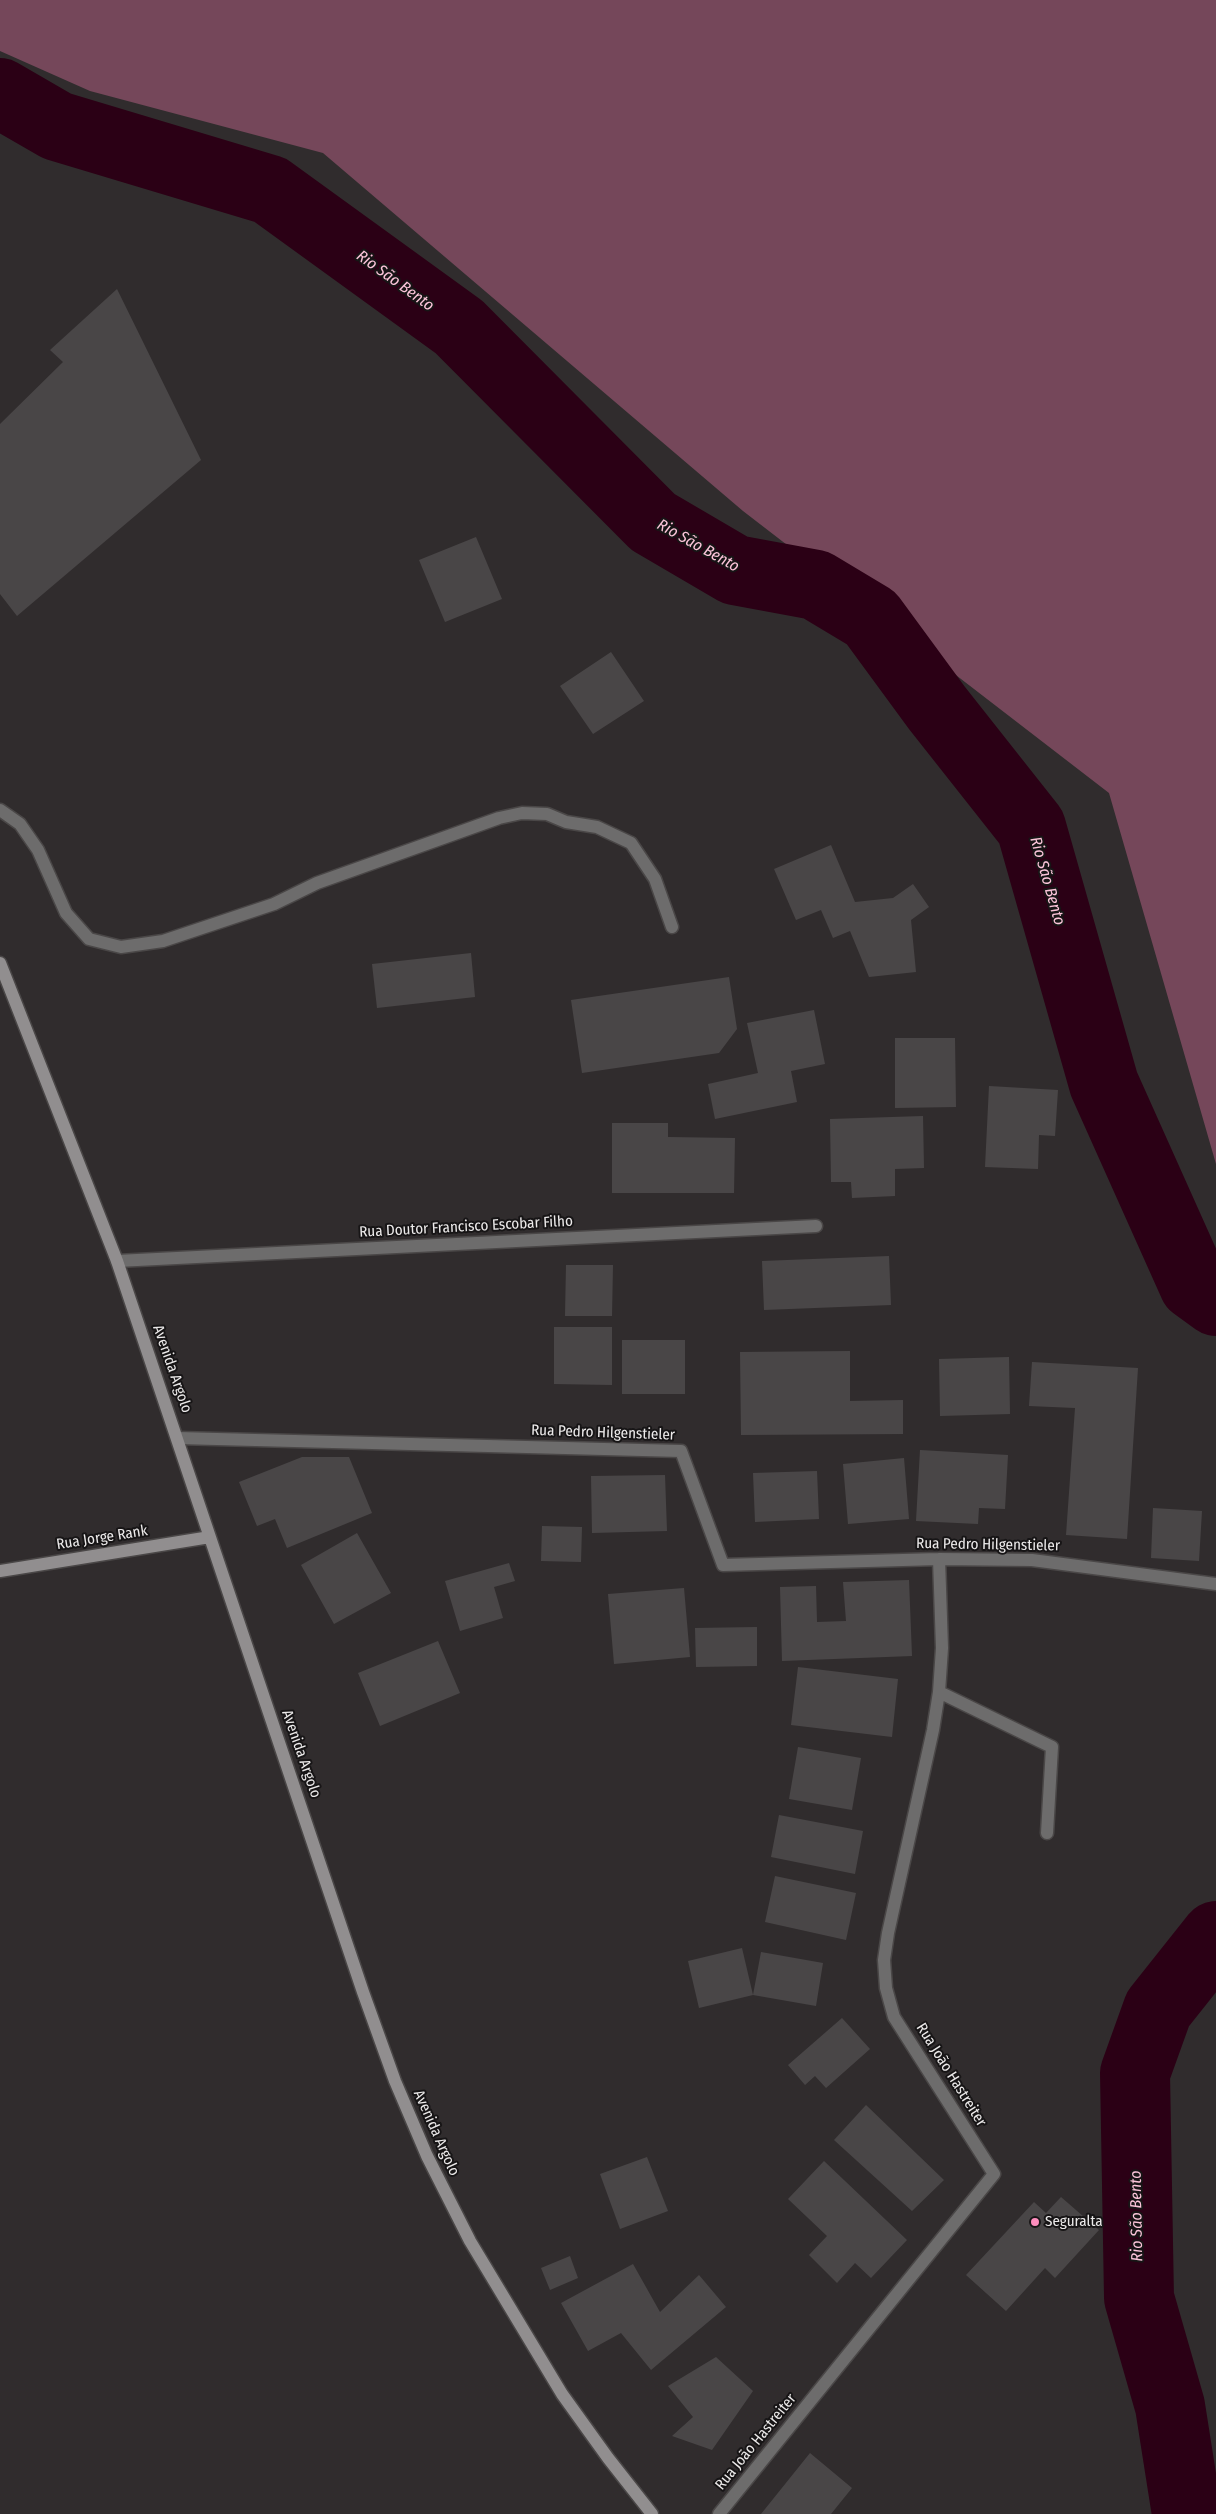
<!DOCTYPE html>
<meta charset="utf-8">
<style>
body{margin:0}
canvas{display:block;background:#302c2d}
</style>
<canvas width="1216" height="2514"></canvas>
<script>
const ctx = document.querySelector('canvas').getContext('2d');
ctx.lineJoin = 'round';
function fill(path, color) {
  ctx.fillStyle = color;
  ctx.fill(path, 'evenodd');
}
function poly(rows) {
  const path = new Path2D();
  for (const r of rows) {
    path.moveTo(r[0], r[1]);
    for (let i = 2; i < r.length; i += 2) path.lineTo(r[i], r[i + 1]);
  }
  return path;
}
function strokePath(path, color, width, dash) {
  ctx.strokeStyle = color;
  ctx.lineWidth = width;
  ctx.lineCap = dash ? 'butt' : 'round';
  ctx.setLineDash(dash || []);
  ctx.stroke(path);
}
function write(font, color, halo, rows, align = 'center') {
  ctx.font = font + ' "Fira Sans Condensed",sans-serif';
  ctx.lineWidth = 4;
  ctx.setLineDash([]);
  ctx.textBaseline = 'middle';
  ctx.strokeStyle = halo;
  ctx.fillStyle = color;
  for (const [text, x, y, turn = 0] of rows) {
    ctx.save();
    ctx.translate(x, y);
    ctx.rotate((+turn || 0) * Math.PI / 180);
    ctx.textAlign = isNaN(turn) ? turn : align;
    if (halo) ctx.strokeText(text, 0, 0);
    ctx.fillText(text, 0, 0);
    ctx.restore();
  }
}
fill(poly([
 [0,0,1216,0,1216,1164,1109,793,743,511,323,153,90,91,0,51]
]), '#75475a');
strokePath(poly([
 [0,93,57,126,270,190,459,327,653,522,735,570,816,585,871,618,937,708,1031,827,1104,1084,1194,1285,1216,1301],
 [1187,2514,1170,2406,1139,2298,1135,2073,1158,2009,1216,1936]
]), '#2b0015', 70);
fill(poly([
 [117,289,201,460,17,616,0,594,0,424,63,362,50,350],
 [476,537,502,599,445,622,419,560],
 [611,652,644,701,593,734,560,686],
 [831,845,855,902,893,898,913,884,929,907,911,920,916,972,869,977,850,931,833,938,821,910,796,920,774,869],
 [471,953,475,997,377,1008,372,964],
 [729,977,737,1029,719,1053,582,1073,571,1000],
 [814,1010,825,1064,791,1071,797,1102,715,1119,708,1084,758,1073,747,1023],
 [895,1038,955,1038,956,1107,895,1108],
 [989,1086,1058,1090,1055,1136,1039,1135,1038,1169,985,1167],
 [923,1116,924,1168,895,1169,895,1196,852,1198,851,1182,831,1182,830,1119],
 [612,1123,668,1123,668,1137,735,1138,734,1193,612,1193],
 [889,1256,891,1305,764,1310,762,1261],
 [566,1265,613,1265,612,1316,565,1316],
 [554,1327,612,1327,612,1385,554,1384],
 [622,1340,685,1340,685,1394,622,1394],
 [850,1351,850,1401,903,1400,903,1434,741,1435,740,1352],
 [1009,1357,1010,1414,940,1416,939,1359],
 [1032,1362,1138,1368,1127,1539,1066,1535,1075,1408,1029,1406],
 [920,1450,1008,1455,1005,1509,979,1508,978,1524,916,1521],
 [302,1457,349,1457,372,1513,287,1548,275,1519,257,1526,239,1482],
 [904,1458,909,1519,848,1524,843,1464],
 [817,1471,819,1519,755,1522,753,1473],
 [665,1475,667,1531,592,1533,591,1476],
 [1153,1508,1202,1511,1199,1561,1151,1558],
 [542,1526,582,1527,581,1562,541,1561],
 [357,1533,391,1593,334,1624,301,1565],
 [509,1563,515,1581,494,1587,503,1618,460,1631,445,1581],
 [909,1580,912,1656,782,1661,780,1587,816,1586,817,1622,846,1621,843,1582],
 [684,1588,690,1657,614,1664,608,1594],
 [757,1627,757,1666,696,1667,695,1628],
 [438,1641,460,1693,380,1726,358,1673],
 [798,1667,898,1679,892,1737,791,1725],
 [798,1747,861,1758,852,1810,789,1799],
 [779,1815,863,1831,855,1874,771,1857],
 [775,1876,856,1893,846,1940,765,1922],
 [742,1948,753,1995,761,1952,823,1963,816,2006,753,1995,699,2008,688,1961],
 [842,2018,870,2049,826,2088,815,2076,805,2085,788,2065],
 [866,2105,944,2180,912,2211,834,2140],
 [647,2157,668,2211,620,2229,600,2174],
 [824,2161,907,2240,871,2278,855,2263,837,2283,809,2255,827,2236,788,2199],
 [1061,2197,1099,2230,1055,2278,1045,2268,1006,2311,966,2275,1034,2202,1046,2213],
 [570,2256,578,2278,550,2290,541,2268],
 [633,2264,660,2312,699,2275,726,2307,651,2370,621,2333,588,2351,561,2303],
 [716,2357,753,2391,712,2450,672,2436,693,2417,668,2386],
 [810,2453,852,2488,831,2514,761,2514]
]), '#494647');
const street = poly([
 [0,810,20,824,38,850,66,913,89,939,121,947,163,941,274,904,317,883,499,818,522,813,547,814,566,822,597,827,631,843,655,879,672,927],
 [117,1261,816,1226],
 [178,1438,681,1451,723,1565,939,1559,1032,1560,1216,1584],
 [939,1692,1052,1747,1047,1833],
 [719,2514,994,2174,894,2017,886,1988,884,1960,888,1933,933,1730,939,1692,942,1648,939,1559]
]);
const secondary = poly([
 [0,963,117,1261,363,1992,395,2081,427,2156,470,2241,562,2394,608,2458,652,2514],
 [0,1571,210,1537]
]);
strokePath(street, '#4a4747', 15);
strokePath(secondary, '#4a4747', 15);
strokePath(street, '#6d6c6c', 12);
strokePath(secondary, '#918e8f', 12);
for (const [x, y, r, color] of [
 [1035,2222,5,"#fe8ebe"]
]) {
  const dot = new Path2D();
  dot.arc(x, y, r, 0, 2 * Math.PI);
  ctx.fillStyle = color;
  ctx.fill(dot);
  strokePath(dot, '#171516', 2);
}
write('15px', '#eceaea', '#171516', [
 ["Rua Doutor Francisco Escobar Filho",466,1227,-3],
 ["Avenida Argolo",172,1369,71],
 ["Rua Pedro Hilgenstieler",603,1433,2],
 ["Rua Jorge Rank",102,1538,-9],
 ["Rua Pedro Hilgenstieler",988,1545,1],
 ["Avenida Argolo",301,1754,71],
 ["Rua João Hastreiter",951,2075,58],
 ["Avenida Argolo",436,2133,66],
 ["Rua João Hastreiter",756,2442,-51]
]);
write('15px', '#eceaea', '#171516', [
 ["Seguralta",1045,2222]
], 'left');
write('italic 16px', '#fcc5da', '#171516', [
 ["Rio São Bento",395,281,36],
 ["Rio São Bento",698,546,29],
 ["Rio São Bento",1047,881,74],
 ["Rio São Bento",1137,2216,-91]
]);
</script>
